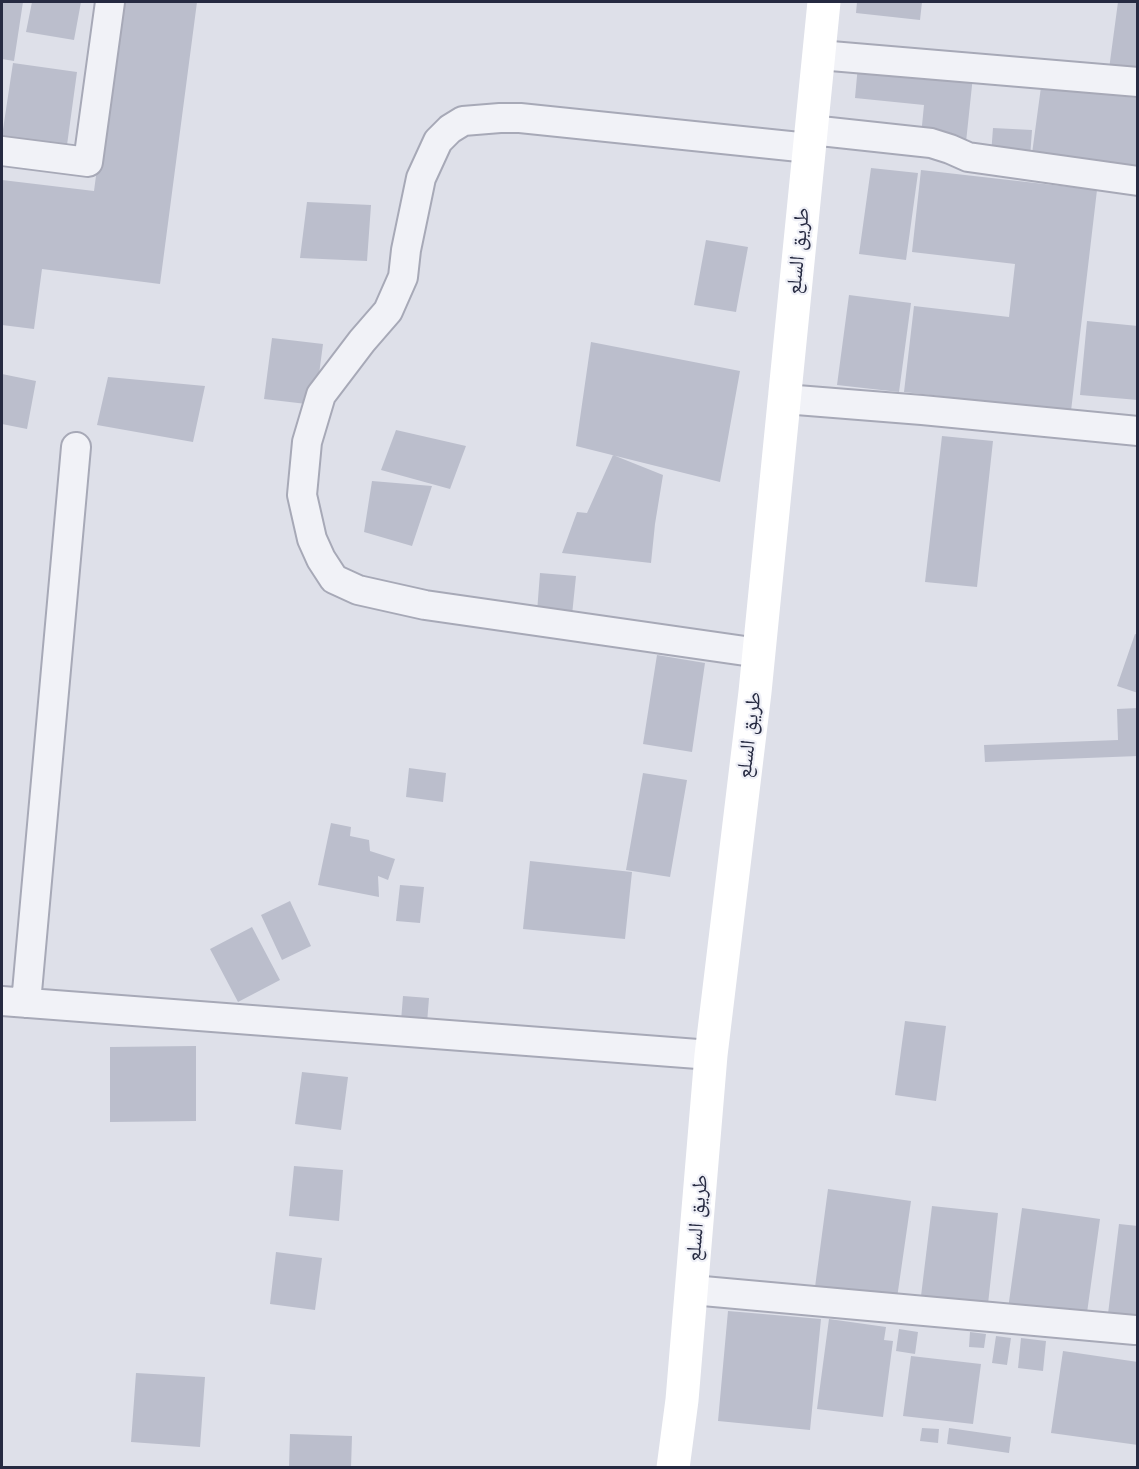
<!DOCTYPE html>
<meta charset="utf-8">
<style>
body{margin:0}
#map{position:relative;width:1139px;height:1469px;overflow:hidden;background:#dee0e9;font-family:"DM Sans",sans-serif}
canvas{display:block}
.frame{position:absolute;inset:0;border:3px solid #262a41;pointer-events:none}
</style>
<div id="map">
<canvas width="1139" height="1469"></canvas>
<div class="frame"></div>
</div>
<script>
const ctx = document.querySelector('canvas').getContext('2d');
ctx.lineJoin = 'round';
function fill(path, color) {
  ctx.fillStyle = color;
  ctx.fill(path, 'evenodd');
}
function poly(rows) {
  const path = new Path2D();
  for (const r of rows) {
    path.moveTo(r[0], r[1]);
    for (let i = 2; i < r.length; i += 2) path.lineTo(r[i], r[i + 1]);
  }
  return path;
}
function strokePath(path, color, width, dash) {
  ctx.strokeStyle = color;
  ctx.lineWidth = width;
  ctx.lineCap = dash ? 'butt' : 'round';
  ctx.setLineDash(dash || []);
  ctx.stroke(path);
}
function write(font, color, halo, rows, align = 'center') {
  ctx.font = font + ' "DM Sans","Noto Naskh Arabic",sans-serif';
  ctx.lineWidth = 4.5;
  ctx.setLineDash([]);
  ctx.textBaseline = 'middle';
  ctx.strokeStyle = halo;
  ctx.fillStyle = color;
  for (const [text, x, y, turn = 0] of rows) {
    ctx.save();
    ctx.translate(x, y);
    ctx.rotate((+turn || 0) * Math.PI / 180);
    ctx.textAlign = isNaN(turn) ? turn : align;
    if (halo) ctx.strokeText(text, 0, 0);
    ctx.fillText(text, 0, 0);
    ctx.restore();
  }
}
fill(poly([
 [2,2,23,2,14,61,2,59],
 [32,2,81,2,74,40,26,32],
 [119,2,197,2,160,284,42,269,34,329,2,325,2,180,94,191],
 [857,2,922,2,920,20,856,13],
 [1118,2,1138,2,1138,72,1109,69],
 [13,63,77,72,67,145,2,136],
 [858,65,973,76,964,161,919,156,924,105,855,98],
 [1041,87,1138,98,1138,174,1031,161],
 [993,128,1032,130,1030,158,991,155],
 [871,168,918,173,906,260,859,254],
 [921,170,1097,190,1071,411,904,392,914,306,1009,317,1015,264,912,252],
 [307,202,371,205,367,261,300,258],
 [706,240,748,247,736,312,694,305],
 [849,295,911,303,899,392,837,385],
 [1087,321,1138,326,1138,400,1080,395],
 [272,338,323,344,315,405,264,399],
 [591,342,740,371,720,482,576,446],
 [2,374,36,381,27,429,2,424],
 [108,377,205,386,193,442,97,425],
 [396,430,466,446,450,489,381,470],
 [942,436,993,441,977,587,925,582],
 [613,455,663,475,655,524,651,563,562,553,577,512,587,513],
 [372,481,432,486,412,546,364,532],
 [540,573,576,576,572,615,537,612],
 [1135,634,1138,635,1138,693,1117,686],
 [657,655,705,663,692,752,643,744],
 [1138,708,1138,756,985,762,984,745,1118,740,1117,709],
 [409,768,446,773,443,802,406,797],
 [643,773,687,780,670,877,626,870],
 [331,823,351,827,350,836,369,840,370,851,395,859,388,880,378,876,379,897,318,885],
 [530,861,632,872,625,939,523,929],
 [400,885,424,887,420,923,396,921],
 [290,901,311,946,282,960,261,915],
 [252,927,280,980,238,1002,210,949],
 [403,996,429,998,427,1023,401,1021],
 [905,1021,946,1026,936,1101,895,1095],
 [196,1046,196,1121,110,1122,110,1047],
 [302,1072,348,1077,341,1130,295,1124],
 [294,1166,343,1170,339,1221,289,1216],
 [828,1189,911,1201,897,1298,815,1287],
 [932,1206,998,1213,988,1304,921,1296],
 [1022,1208,1100,1219,1086,1320,1008,1309],
 [1119,1224,1138,1226,1138,1326,1107,1322],
 [276,1252,322,1258,315,1310,270,1304],
 [728,1311,821,1319,810,1430,718,1421],
 [829,1319,886,1327,884,1340,893,1341,883,1417,817,1409],
 [899,1329,918,1332,915,1354,896,1351],
 [970,1332,986,1334,984,1348,969,1347],
 [996,1336,1011,1338,1007,1365,992,1363],
 [1021,1338,1046,1341,1043,1371,1018,1368],
 [1063,1351,1138,1362,1138,1445,1051,1433],
 [911,1356,981,1364,973,1424,903,1416],
 [136,1373,205,1377,200,1447,131,1442],
 [922,1428,939,1429,938,1443,920,1441],
 [949,1428,1011,1437,1009,1453,947,1444],
 [290,1434,352,1436,351,1468,289,1468]
]), '#bbbecc');
const street = poly([
 [819,55,1138,82],
 [811,130,931,143,950,149,968,157,1138,181],
 [2,151,88,162,110,2],
 [784,399,922,410,1138,431],
 [759,653,425,605,358,590,334,579,321,559,312,539,302,495,307,442,321,395,362,341,388,311,403,277,406,250,421,178,438,141,450,129,463,121,500,118,520,118,809,148],
 [2,1001,711,1055],
 [26,1003,76,447],
 [692,1290,1135,1330]
]);
strokePath(street, '#a7a9b7', 32);
strokePath(street, '#f1f2f7', 28);
strokePath(poly([
 [673,1468,682,1400,711,1055,755,692,824,2]
]), '#fff', 33);
write('21px', '#262a41', '#eeeff6', [
 ["طريق السلع",799,251,-84],
 ["طريق السلع",750,735,-83],
 ["طريق السلع",698,1218,-85]
]);
</script>
